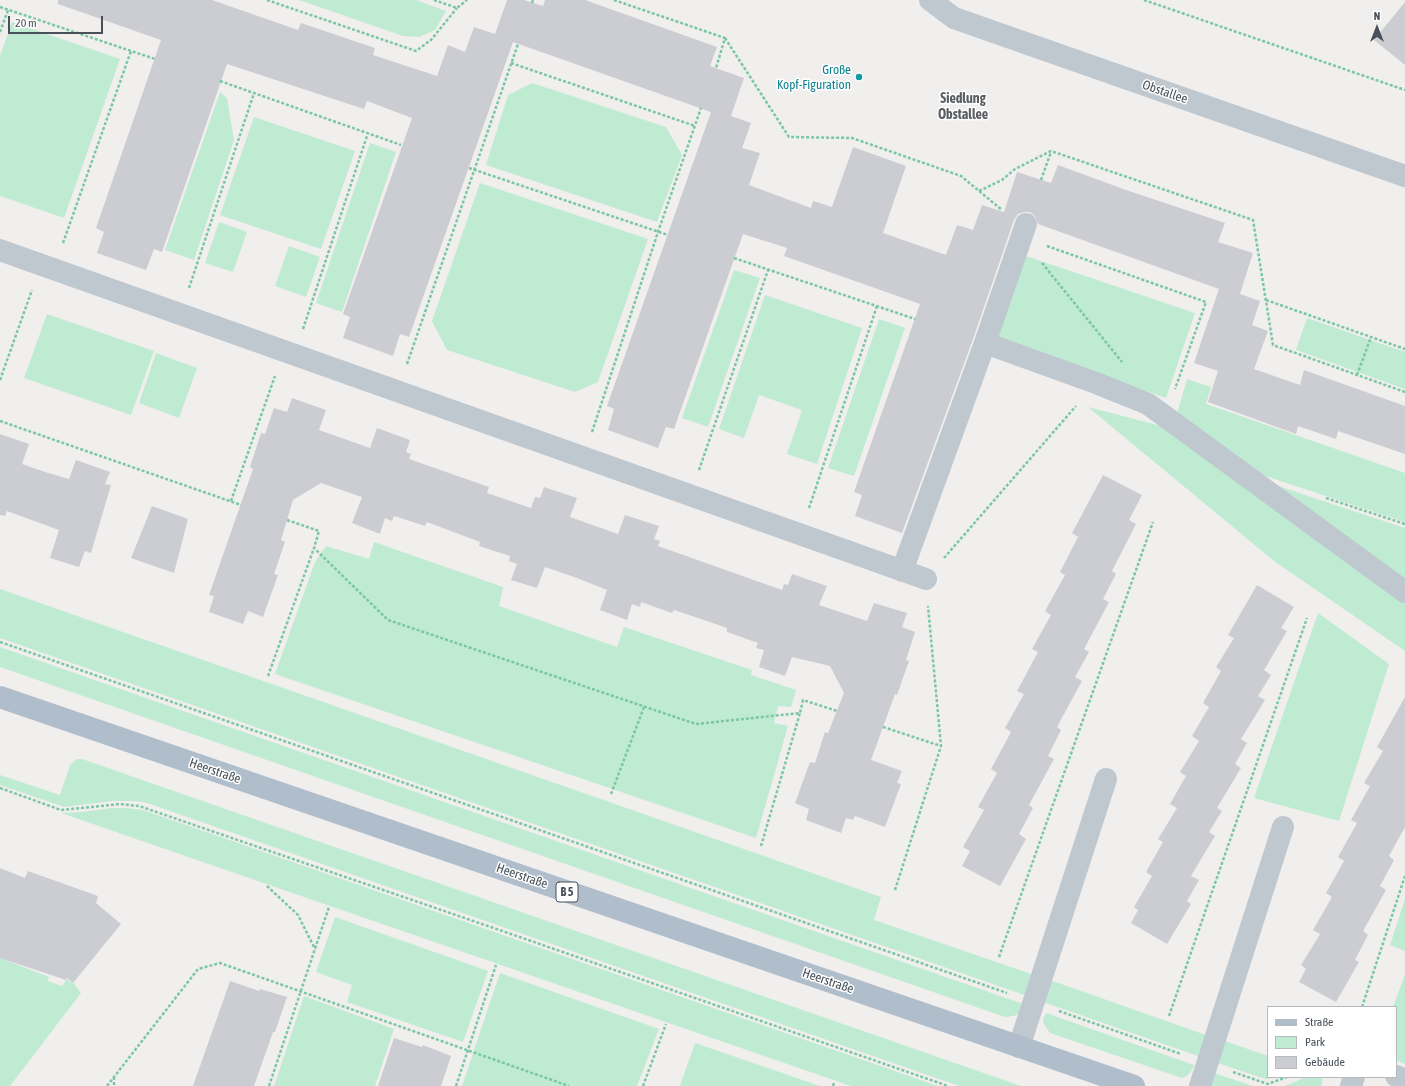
<!DOCTYPE html>
<meta charset="utf-8">
<style>
body{margin:0}
#map{position:relative;width:1405px;height:1086px;overflow:hidden;background:#f1eeee;font-family:"Asap Condensed",sans-serif}
canvas{display:block}
.legend{position:absolute;left:1267px;top:1006px;width:130px;height:72px;box-sizing:border-box;background:#fff;border:1px solid #b6b9bd;margin:0;padding:5px 7px;list-style:none;font-size:12px;color:#48515a}
.legend li{display:flex;align-items:center;gap:8px;height:20px}
.legend b{width:20px;border:1px solid #b6b9bd}
.north{position:absolute;left:1357px;top:8px;width:40px;height:40px;-webkit-text-stroke:3px #fff;paint-order:stroke;rotate:0deg;font-size:11px;font-weight:700;line-height:16px;text-align:center;color:#48515a}
.north::after{content:'';display:block;margin:auto;width:14px;height:18px;background:#48515a;clip-path:polygon(50% 0,100% 100%,50% 72%,0 100%)}
.scale{position:absolute;left:8px;top:16px;width:95px;height:18px;box-sizing:border-box;border:2px solid #48515a;border-top:0;padding-left:5px;font-size:12px;line-height:14px;white-space:nowrap;color:#48515a;-webkit-text-stroke:3px #fff;paint-order:stroke}
</style>
<div id="map">
<canvas width="1405" height="1086"></canvas>
<ul class="legend">
<li><b style="height:5px;background:#b0bdcb"></b>Straße</li>
<li><b style="height:11px;background:#bfebd2"></b>Park</li>
<li><b style="height:11px;background:#cccdd2"></b>Gebäude</li>
</ul>
<div class="north">N</div>
<div class="scale">20 m</div>
</div>
<script>
const ctx = document.querySelector('canvas').getContext('2d');
ctx.lineJoin = 'round';
function fill(path, color) {
  ctx.fillStyle = color;
  ctx.fill(path, 'evenodd');
}
function poly(rows) {
  const path = new Path2D();
  for (const r of rows) {
    path.moveTo(r[0], r[1]);
    for (let i = 2; i < r.length; i += 2) path.lineTo(r[i], r[i + 1]);
  }
  return path;
}
function strokePath(path, color, width, dash) {
  ctx.strokeStyle = color;
  ctx.lineWidth = width;
  ctx.lineCap = dash ? 'butt' : 'round';
  ctx.setLineDash(dash || []);
  ctx.stroke(path);
}
function write(font, color, halo, rows, align = 'center') {
  ctx.font = font + ' "Asap Condensed",sans-serif';
  ctx.lineWidth = 3;
  ctx.setLineDash([]);
  ctx.textBaseline = 'middle';
  ctx.strokeStyle = halo;
  ctx.fillStyle = color;
  for (const [text, x, y, turn = 0] of rows) {
    ctx.save();
    ctx.translate(x, y);
    ctx.rotate((+turn || 0) * Math.PI / 180);
    ctx.textAlign = isNaN(turn) ? turn : align;
    if (halo) ctx.strokeText(text, 0, 0);
    ctx.fillText(text, 0, 0);
    ctx.restore();
  }
}
fill(poly([
 [299,0,416,0,446,11,435,30,419,37,403,36],
 [12,22,120,59,64,218,0,196,0,56],
 [532,83,666,127,682,155,657,222,486,165,508,95],
 [220,92,227,98,234,140,194,260,165,250],
 [254,117,355,151,321,249,220,215],
 [370,143,396,152,342,312,316,303],
 [480,183,648,239,598,382,575,392,447,350,432,321],
 [219,222,247,232,233,272,205,263],
 [289,246,320,257,306,297,275,286],
 [1020,254,1195,313,1166,398,991,338],
 [734,270,760,278,708,427,682,418],
 [765,295,862,328,817,464,787,454,802,410,759,395,744,438,719,429],
 [47,314,154,351,131,415,24,378],
 [1307,318,1405,352,1405,389,1296,350],
 [879,319,905,328,854,476,828,468],
 [156,353,197,368,179,418,139,403],
 [1187,379,1211,387,1206,404,1405,473,1405,522,1253,472,1176,417],
 [1088,407,1165,427,1405,600,1405,651,1274,561],
 [1260,480,1405,528,1405,580],
 [374,542,503,587,499,606,617,647,624,627,752,670,751,675,796,690,791,707,778,706,774,723,788,726,756,838,275,674,315,562,326,546,369,559],
 [0,589,881,897,874,920,1037,976,1030,997,0,638],
 [1318,613,1389,664,1339,821,1254,798],
 [0,647,1026,1005,1024,1010,1014,1016,1005,1017,0,667],
 [77,759,82,759,1021,1086,959,1086,147,803,136,801,112,801,64,807,0,785,0,775,60,795,70,765],
 [112,808,126,808,143,810,938,1086,851,1086,61,813,82,812],
 [1405,899,1405,951,1390,945],
 [335,917,488,971,463,1042,347,1002,352,985,316,972],
 [0,950,8,953,5,960,49,977,48,981,62,986,67,979,74,984,81,993,10,1086,0,1086],
 [500,973,659,1029,637,1086,462,1086],
 [1405,974,1405,1064,1396,1060,1396,1007,1393,1007],
 [1050,980,1206,1035,1198,1056,1043,1002],
 [304,996,394,1029,375,1086,274,1086],
 [1046,1013,1194,1065,1192,1070,1187,1076,1182,1078,1050,1033,1044,1024,1043,1019],
 [1225,1041,1268,1056,1268,1077,1275,1077,1269,1079,1265,1079,1215,1062],
 [695,1043,820,1086,680,1086],
 [1208,1071,1253,1086,1208,1086],
 [1306,1077,1317,1077,1323,1079,1321,1086,1285,1086]
]), '#bfebd2');
fill(poly([
 [58,0,212,0,298,30,301,23,375,48,373,55,437,76,448,45,465,52,474,27,495,34,507,0,524,0,543,6,545,0,585,0,717,47,710,66,744,78,731,116,751,123,742,148,760,153,749,185,811,208,813,201,832,207,853,147,906,166,883,233,946,255,957,225,973,230,982,205,1004,212,1017,172,1051,183,1058,165,1126,190,1225,223,1218,242,1253,253,1240,294,1260,301,1252,325,1268,331,1254,369,1300,385,1304,370,1405,406,1405,454,1338,431,1336,439,1298,426,1296,434,1208,402,1218,371,1194,363,1219,289,1038,224,1035,216,1030,212,1024,212,1018,214,1014,220,973,339,902,533,855,516,862,495,854,492,920,304,784,256,787,248,743,234,674,429,666,427,658,448,608,430,614,409,607,406,711,112,513,42,409,337,400,334,393,356,343,338,350,317,343,314,412,118,367,101,364,109,227,64,162,252,154,249,146,270,97,253,104,232,96,228,161,40,58,4],
 [1405,2,1405,65,1374,40],
 [292,398,326,410,319,430,370,448,377,428,410,440,406,452,411,454,409,459,489,487,487,493,531,508,535,497,540,498,544,487,577,498,570,517,618,534,625,515,659,526,654,539,660,541,658,546,782,590,784,584,788,585,792,574,827,586,819,605,867,621,874,603,907,613,902,627,915,632,906,660,909,661,897,695,895,694,871,760,902,771,897,783,901,784,885,827,855,816,853,820,846,818,841,833,806,820,809,809,795,803,810,762,815,763,825,732,828,733,844,693,830,666,792,657,785,676,759,667,764,650,756,648,758,643,727,632,727,628,701,619,674,610,672,613,641,602,640,607,632,604,627,620,600,610,607,590,577,578,545,567,537,588,511,580,517,564,509,561,510,556,479,546,480,542,427,522,425,526,394,516,392,521,385,518,380,534,352,523,362,497,321,483,293,500,281,540,285,542,274,574,278,575,263,617,248,611,243,624,209,612,214,596,209,595,253,469,250,467,261,433,265,434,274,408,287,412],
 [0,434,29,444,22,464,45,472,69,479,76,460,110,472,105,484,111,485,91,553,85,551,79,567,50,558,59,530,7,511,5,516,0,515],
 [1103,475,1142,495,1129,520,1136,524,1112,571,1116,574,1103,599,1109,602,1084,649,1089,652,1075,677,1082,681,1057,727,1061,730,1048,756,1054,759,1029,805,1033,808,1019,834,1026,839,1000,886,962,866,970,851,963,847,984,810,978,807,997,773,991,769,1011,732,1005,728,1024,694,1017,691,1038,652,1032,649,1051,615,1045,611,1065,575,1060,572,1078,537,1072,533],
 [152,506,188,519,174,573,131,558],
 [1257,585,1294,607,1281,628,1287,631,1264,670,1271,675,1258,696,1265,700,1241,739,1247,743,1235,764,1241,768,1217,808,1222,811,1209,832,1215,836,1191,876,1199,880,1187,901,1191,904,1167,944,1131,923,1138,910,1134,907,1152,876,1146,872,1163,842,1158,839,1177,808,1170,804,1186,776,1180,772,1199,741,1192,736,1209,707,1203,703,1221,671,1216,667,1234,638,1228,635],
 [1405,697,1405,827,1389,856,1394,860,1380,886,1386,890,1363,931,1368,935,1355,960,1359,962,1336,1002,1299,982,1306,969,1301,965,1320,934,1313,930,1332,897,1326,893,1344,861,1338,857,1357,823,1351,820,1370,786,1364,783,1383,751,1377,747],
 [0,868,25,878,28,871,98,896,96,903,121,924,73,983,67,978,66,980,0,958],
 [230,981,259,991,260,989,287,997,275,1032,273,1032,254,1086,193,1086],
 [394,1038,422,1047,423,1045,451,1056,441,1086,378,1086]
]), '#cccdd2');
strokePath(poly([
 [267,0,416,51,431,40,457,8],
 [434,0,457,8,467,0],
 [614,0,725,38,716,68],
 [1144,0,1405,90],
 [532,3,533,0],
 [0,7,155,59],
 [0,32,8,10],
 [725,38,789,137,852,138,961,176,1002,210],
 [511,63,695,126],
 [220,81,401,145],
 [469,168,668,235],
 [1041,180,1051,152],
 [979,191,1002,180,1015,169,1051,151,1253,220,1273,345,1405,392],
 [63,243,131,51],
 [1047,246,1206,302,1175,389],
 [734,258,915,319],
 [1042,263,1122,362],
 [189,288,254,93],
 [1266,300,1405,349],
 [303,329,368,133],
 [407,364,518,44],
 [1357,375,1371,337],
 [0,380,32,290],
 [0,421,241,505],
 [592,432,658,232,701,108],
 [699,470,768,270],
 [1326,498,1405,524],
 [231,501,275,376],
 [809,508,877,306],
 [287,520,319,531,314,548,388,620,696,724,800,713,803,700,837,711],
 [944,558,1076,406],
 [0,642,1007,993],
 [268,676,314,548],
 [883,727,941,746,928,606],
 [0,788,61,810,120,804,139,806,511,934,948,1086],
 [611,794,644,707],
 [761,846,800,713],
 [267,886,298,915,315,949],
 [895,890,941,746],
 [999,957,1153,522],
 [1362,1007,1405,876],
 [1059,1011,1181,1054],
 [1169,1016,1307,618],
 [1233,1072,1268,1084,1287,1077],
 [114,1077,114,1086],
 [107,1086,198,969,220,963,569,1086],
 [269,1086,329,907],
 [456,1086,496,965],
 [643,1086,666,1024],
 [833,1086,834,1083]
]), '#7ac7a3', 2.5, [3, 2]);
strokePath(poly([
 [930,0,954,18,1405,176],
 [0,250,926,579],
 [985,343,1096,383,1148,404,1405,592],
 [902,571,985,343,1026,224],
 [1019,1047,1106,779],
 [1396,1076,1405,1079],
 [1200,1086,1283,827],
 [1351,1086,1354,1077]
]), '#c0c8cf', 22);
strokePath(poly([
 [0,697,1134,1086]
]), '#b0bdcb', 22);
for (const [x, y, r, color] of [
 [859,77,4,"#0f9aa8"]
]) {
  const dot = new Path2D();
  dot.arc(x, y, r, 0, 2 * Math.PI);
  ctx.fillStyle = color;
  ctx.fill(dot);
  strokePath(dot, '#fff', 1.5);
}
for (const [x, y, w] of [
 [567,892,22]
]) {
  const box = new Path2D();
  box.roundRect(x - w / 2, y - 10, w, 20, 3);
  ctx.fillStyle = '#fff';
  ctx.fill(box);
  strokePath(box, '#48515a', 1);
}
write('bold 12px', '#48515a', null, [
 ["B 5",567,892]
]);
write('13px', '#0d838f', '#fff', [
 ["Große",851,70],
 ["Kopf-Figuration",851,85]
], 'right');
write('13px', '#48515a', '#fff', [
 ["Obstallee",1165,92,19],
 ["Heerstraße",215,771,19],
 ["Heerstraße",522,876,19],
 ["Heerstraße",828,981,19]
]);
write('bold 14px', '#5b5e62', '#fff', [
 ["Siedlung",963,99],
 ["Obstallee",963,115]
]);
</script>
